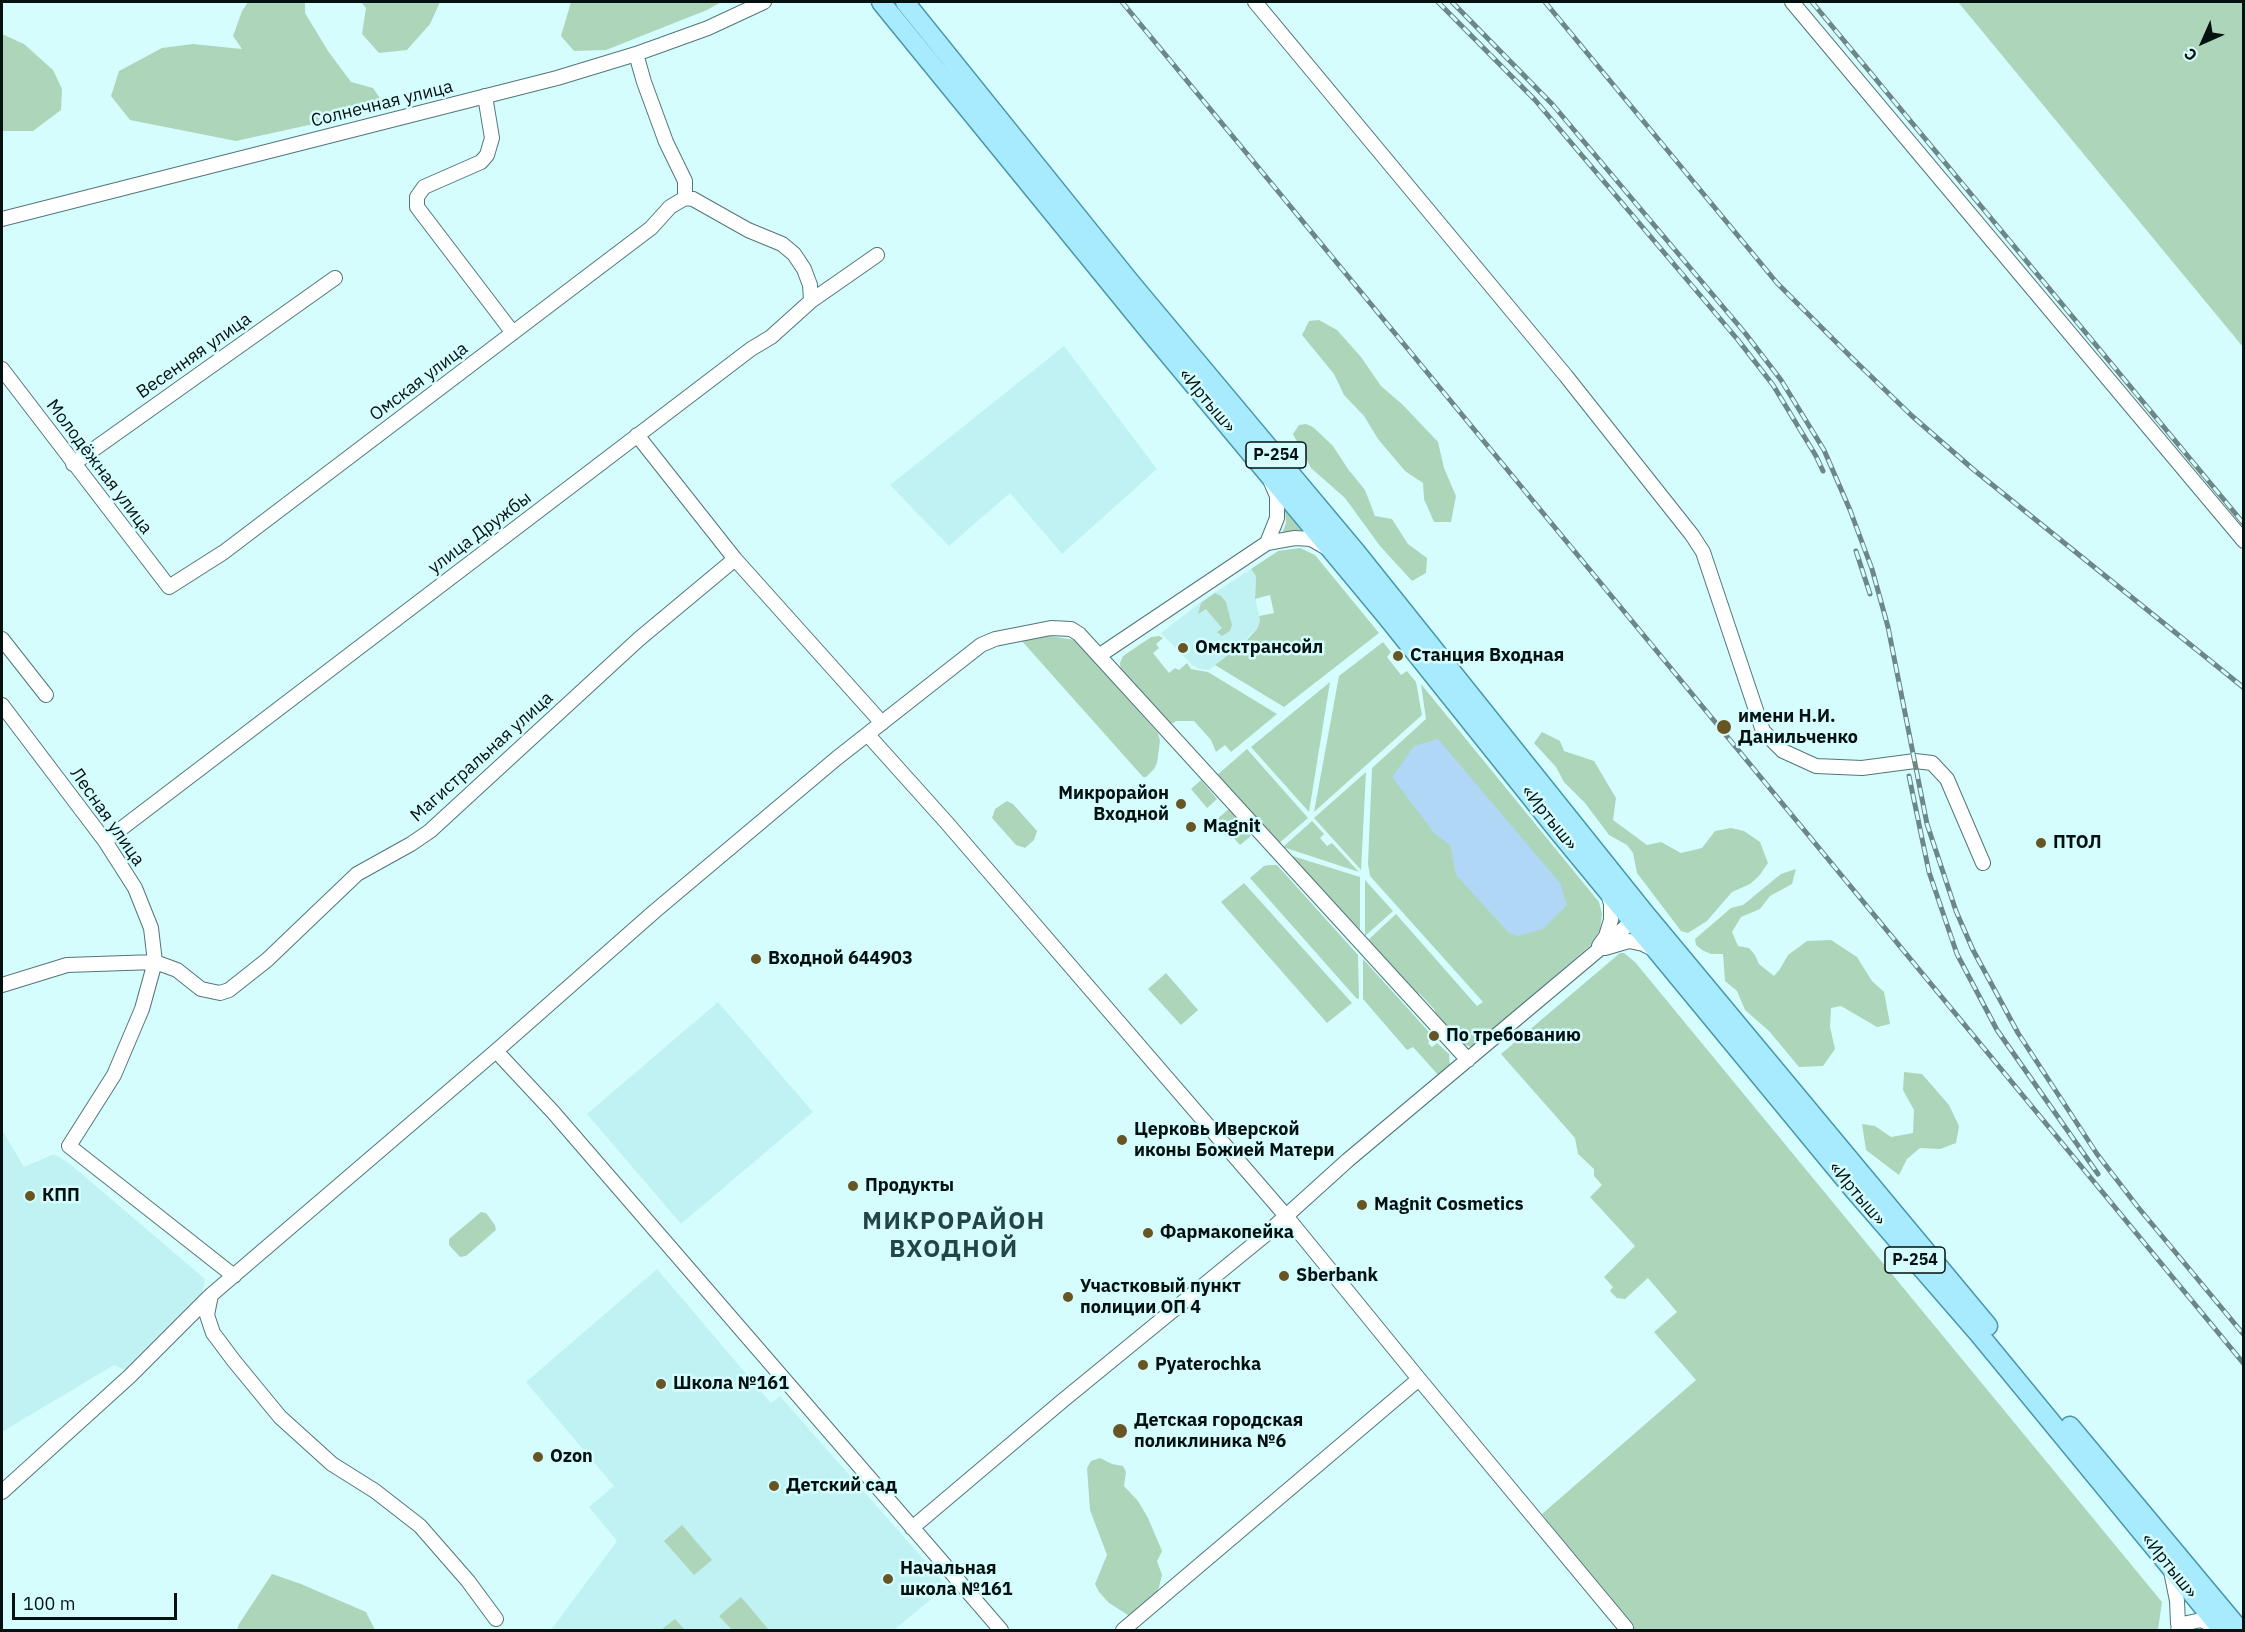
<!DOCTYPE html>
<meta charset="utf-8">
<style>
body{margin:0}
#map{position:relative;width:2245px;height:1632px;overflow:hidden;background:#d6fdfe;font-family:"IBM Plex Sans",sans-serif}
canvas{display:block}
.frame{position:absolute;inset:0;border:3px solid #041111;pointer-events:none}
.north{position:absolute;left:2173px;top:12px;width:60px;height:60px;-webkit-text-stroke:4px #d6fdfe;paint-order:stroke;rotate:225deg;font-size:16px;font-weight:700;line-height:24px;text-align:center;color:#041111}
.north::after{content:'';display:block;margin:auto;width:21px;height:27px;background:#041111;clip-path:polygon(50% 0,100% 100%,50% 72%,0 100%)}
.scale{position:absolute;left:12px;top:1593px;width:165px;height:27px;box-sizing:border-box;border:3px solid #041111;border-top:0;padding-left:8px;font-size:18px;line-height:21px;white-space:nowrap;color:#041111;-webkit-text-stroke:4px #d6fdfe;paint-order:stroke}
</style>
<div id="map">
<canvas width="2245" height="1632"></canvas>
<div class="frame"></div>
<div class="north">С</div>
<div class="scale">100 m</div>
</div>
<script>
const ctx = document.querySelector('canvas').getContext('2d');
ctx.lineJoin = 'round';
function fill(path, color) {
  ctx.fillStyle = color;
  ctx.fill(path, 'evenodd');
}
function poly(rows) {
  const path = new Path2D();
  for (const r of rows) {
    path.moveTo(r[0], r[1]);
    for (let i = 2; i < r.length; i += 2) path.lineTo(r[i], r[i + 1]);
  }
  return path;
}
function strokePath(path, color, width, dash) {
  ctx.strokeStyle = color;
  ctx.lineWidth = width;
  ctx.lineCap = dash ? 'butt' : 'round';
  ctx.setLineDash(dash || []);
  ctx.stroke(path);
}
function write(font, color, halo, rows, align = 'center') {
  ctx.font = font + ' "IBM Plex Sans",sans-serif';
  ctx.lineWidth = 5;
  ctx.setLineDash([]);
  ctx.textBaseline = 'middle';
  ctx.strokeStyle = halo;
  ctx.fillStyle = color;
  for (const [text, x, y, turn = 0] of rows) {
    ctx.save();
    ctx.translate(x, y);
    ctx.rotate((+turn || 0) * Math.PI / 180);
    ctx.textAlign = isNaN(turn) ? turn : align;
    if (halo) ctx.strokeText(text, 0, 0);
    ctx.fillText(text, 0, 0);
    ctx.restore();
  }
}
fill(poly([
 [1064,346,1157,469,1062,554,1010,493,949,546,890,485],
 [1251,569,1256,576,1255,595,1260,621,1257,629,1227,657,1209,670,1199,669,1192,665,1161,633,1206,598],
 [718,1002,813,1112,681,1224,587,1114],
 [2,1130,24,1167,54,1154,69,1163,205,1279,202,1295,125,1370,114,1365,2,1432],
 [657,1269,771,1403,780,1396,947,1586,894,1630,551,1630,617,1541,589,1507,614,1486,526,1382]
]), '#c1f2f3');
fill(poly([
 [248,2,305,2,305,13,328,51,351,82,373,88,382,101,368,112,236,141,130,120,111,96,119,71,162,48,193,44,242,49,233,36,242,11],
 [361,2,440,2,430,24,407,50,379,53,362,34,366,8],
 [571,2,721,2,707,10,606,50,574,51,561,36],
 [1958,2,2243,2,2243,347],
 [2,34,24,44,53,70,62,89,61,110,33,131,2,131],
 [1319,320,1337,330,1361,357,1381,386,1403,405,1438,442,1444,468,1456,496,1451,522,1434,522,1424,499,1423,483,1405,471,1378,439,1364,416,1344,395,1334,374,1302,335,1309,321],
 [1306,424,1313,427,1333,446,1348,469,1365,490,1375,516,1392,519,1408,544,1427,558,1426,573,1412,581,1380,546,1345,498,1311,468,1293,434,1299,425],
 [1285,511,1301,530,1282,534,1286,523],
 [1300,548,1315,555,1379,633,1284,707,1215,665,1245,642,1257,629,1260,621,1259,616,1274,613,1270,595,1255,599,1256,576,1251,569,1278,551],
 [1215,593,1221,596,1226,602,1232,625,1230,631,1222,636,1217,632,1222,628,1206,609,1198,614,1201,603],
 [1050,636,1075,640,1158,733,1160,741,1157,763,1154,769,1146,777,1143,777,1021,640],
 [1159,636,1163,638,1156,644,1159,648,1153,653,1169,673,1175,668,1179,670,1187,663,1191,669,1208,672,1277,714,1231,752,1225,745,1216,752,1211,740,1194,721,1176,721,1168,726,1121,672,1120,663,1123,656,1151,637],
 [1383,642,1391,652,1387,657,1401,675,1407,671,1416,682,1422,715,1314,812,1339,676],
 [1330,682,1309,812,1251,747],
 [1421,684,1599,902,1602,914,1600,929,1593,943,1473,1047,1460,1044,1445,1031,1434,1009,1420,994,1406,987,1367,941,1396,914,1477,1006,1483,1002,1370,876,1368,864,1372,768,1426,719],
 [1542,732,1560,741,1564,751,1594,761,1616,798,1613,820,1647,845,1661,842,1681,853,1702,848,1715,831,1731,828,1744,831,1760,842,1768,863,1759,876,1750,884,1732,892,1707,921,1688,933,1681,931,1637,873,1633,853,1627,845,1609,835,1585,803,1564,782,1556,767,1534,743],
 [1247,749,1308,818,1277,845,1216,776],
 [1366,772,1361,870,1314,818],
 [1201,780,1217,799,1207,808,1191,789],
 [1007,801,1013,804,1037,831,1034,840,1025,848,1016,845,992,818,995,809],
 [1229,809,1251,836,1240,845,1217,819],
 [1312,821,1324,834,1320,838,1327,846,1332,843,1359,872,1283,847],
 [1283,853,1360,877,1360,938],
 [1269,865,1277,865,1358,955,1359,998,1357,999,1250,878,1264,866],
 [1796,869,1792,884,1770,896,1760,909,1741,917,1732,932,1738,946,1749,948,1755,955,1759,964,1774,976,1780,969,1788,955,1807,941,1831,940,1857,957,1872,981,1884,992,1890,1024,1877,1027,1841,1006,1831,1008,1830,1027,1835,1049,1823,1066,1799,1067,1769,1031,1745,1010,1737,991,1725,981,1723,954,1711,954,1702,950,1696,945,1695,939,1731,908,1743,905,1781,874],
 [1365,880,1393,911,1365,936],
 [1244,883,1352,1003,1327,1023,1221,902],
 [1620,953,1624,953,1635,962,2162,1602,2158,1630,1630,1630,1621,1615,1542,1514,1696,1380,1654,1332,1677,1312,1648,1278,1625,1299,1617,1298,1610,1291,1613,1287,1604,1277,1635,1246,1590,1197,1602,1185,1594,1176,1594,1169,1578,1154,1575,1138,1501,1054],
 [1363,959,1429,1032,1432,1038,1428,1043,1432,1047,1437,1043,1449,1054,1450,1068,1440,1077,1413,1047,1407,1050,1363,999],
 [1166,973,1198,1010,1181,1025,1148,989],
 [1904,1072,1922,1074,1949,1105,1959,1126,1956,1143,1940,1149,1920,1148,1907,1159,1899,1175,1866,1150,1862,1124,1875,1126,1891,1137,1913,1133,1914,1110,1903,1090],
 [481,1212,486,1213,495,1225,496,1230,466,1256,460,1257,449,1245,449,1239],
 [1100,1458,1112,1464,1123,1466,1126,1472,1124,1486,1138,1501,1148,1518,1162,1551,1157,1561,1162,1575,1159,1587,1156,1594,1136,1615,1128,1615,1109,1603,1099,1592,1095,1584,1107,1555,1090,1510,1087,1468,1091,1461],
 [682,1525,712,1560,694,1575,664,1541],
 [272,1574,301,1584,366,1612,375,1630,237,1630,239,1624],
 [741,1597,769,1630,732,1630,719,1616],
 [675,1619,685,1630,661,1630]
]), '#add5ba');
fill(poly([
 [1438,739,1560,883,1567,905,1543,929,1519,936,1509,933,1456,875,1450,845,1434,833,1392,777,1414,746]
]), '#b0d8f6');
const minor = poly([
 [1255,2,1566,376,1692,535,1703,552,1763,731,1783,751,1816,766,1862,768,1915,761,1932,763,1947,779,1983,863],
 [1792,2,2244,541],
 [636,54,644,82,666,142,685,181,685,198],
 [485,96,492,138,487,155,481,162,424,187,417,197,417,207,513,333],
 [685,198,693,199,748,230,782,244,794,254,804,269,810,285,811,301],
 [2,219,557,78,636,54,708,28,764,2],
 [2,369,169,587,224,552,651,228,670,207,685,198],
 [637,435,735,559,882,723],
 [73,464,335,278],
 [1267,543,1277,518,1277,496,1271,482],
 [2,639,46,695],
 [1100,655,1267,543,1295,538,1311,539,1325,547],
 [2,705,105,841,135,888,151,928,155,962,142,1009,114,1075,69,1146,234,1276],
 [868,735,947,823,1286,1216,1419,1379,1626,1628],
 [105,841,751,349,771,337,811,301,877,255],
 [1599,946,1606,936,1611,920,1611,904,1608,893],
 [1605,948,1629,941,1643,944,1655,950],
 [2,985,67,965,155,962,177,970,201,989,220,993,229,990,267,960,357,874,411,844,430,831,639,639,735,559],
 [496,1051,553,1112,1001,1630],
 [211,1295,207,1315,213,1333,234,1361,280,1417,332,1464,375,1491,420,1526,468,1581,496,1619],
 [2,1492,130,1376,211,1295,496,1051,655,911,837,758,981,645,995,639,1051,628,1071,629,1079,634,1468,1060],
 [912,1528,1061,1402,1265,1235,1348,1160,1640,915],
 [2171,1571,2177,1601,2178,1624],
 [1123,1630,1419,1379],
 [2178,1630,2183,1624,2201,1620,2218,1628]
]);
const major = poly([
 [881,2,1149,331,1386,616,1557,830,1853,1189,1978,1333,2222,1630],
 [905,2,1131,283,1357,553,1644,912,1988,1326],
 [2070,1426,2240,1630]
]);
strokePath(minor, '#527678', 16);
strokePath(major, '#4996aa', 21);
strokePath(minor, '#fff', 14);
strokePath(major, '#a8ebfe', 18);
const rail = poly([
 [1122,2,2244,1364],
 [1438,2,1535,100,1738,340,1773,385,1816,456,1823,471],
 [1452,2,1553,105,1745,333,1781,380,1824,450,1850,510,1872,569,1888,627,1927,824,1956,911,1973,950,2018,1033,2097,1154,2137,1206,2244,1335],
 [1545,2,1777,283,1852,358,1912,416,1974,470,2244,688],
 [1812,2,2244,524],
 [1856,551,1870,594],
 [1909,776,1929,872,1957,954,1997,1030,2098,1174]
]);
strokePath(rail, '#6d8687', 5);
strokePath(rail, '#d6fdfe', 3, [9]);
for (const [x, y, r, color] of [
 [1183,648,6,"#675624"],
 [1398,656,6,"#675624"],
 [1724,727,8,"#675624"],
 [1181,804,6,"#675624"],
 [1191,827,6,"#675624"],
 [2041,843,6,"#675624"],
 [756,959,6,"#675624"],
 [1434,1036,6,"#675624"],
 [1122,1140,6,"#675624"],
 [853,1186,6,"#675624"],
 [30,1196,6,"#675624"],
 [1362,1205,6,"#675624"],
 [1148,1233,6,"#675624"],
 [1284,1276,6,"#675624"],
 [1068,1297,6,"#675624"],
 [1143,1365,6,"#675624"],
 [661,1384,6,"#675624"],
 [1120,1431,8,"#675624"],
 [538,1457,6,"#675624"],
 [774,1486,6,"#675624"],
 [888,1579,6,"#675624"]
]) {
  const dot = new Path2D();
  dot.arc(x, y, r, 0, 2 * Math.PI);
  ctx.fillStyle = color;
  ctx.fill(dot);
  strokePath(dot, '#d6fdfe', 2);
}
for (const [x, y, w] of [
 [1276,455,60],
 [1915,1260,60]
]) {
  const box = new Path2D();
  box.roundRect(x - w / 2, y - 13, w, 26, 4.5);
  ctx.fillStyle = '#d6fdfe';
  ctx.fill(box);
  strokePath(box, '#041111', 1.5);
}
write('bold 16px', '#041111', null, [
 ["Р-254",1276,455],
 ["Р-254",1915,1260]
]);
write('18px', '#041111', '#d6fdfe', [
 ["Солнечная улица",382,104,-14],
 ["Весенняя улица",194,356,-35],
 ["Омская улица",419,382,-37],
 ["«Иртыш»",1207,401,50],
 ["Молодёжная улица",99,467,53],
 ["улица Дружбы",480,533,-37],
 ["Магистральная улица",482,757,-42],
 ["Лесная улица",107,817,55],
 ["«Иртыш»",1549,818,51],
 ["«Иртыш»",1857,1194,50],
 ["«Иртыш»",2169,1566,51]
]);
write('bold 18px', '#041111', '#d6fdfe', [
 ["Омсктрансойл",1195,648],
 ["Станция Входная",1410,656],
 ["имени Н.И.",1738,717],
 ["Данильченко",1738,738],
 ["Микрорайон",1169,794,"right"],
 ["Входной",1169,815,"right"],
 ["Magnit",1203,827],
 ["ПТОЛ",2053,843],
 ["Входной 644903",768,959],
 ["По требованию",1446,1036],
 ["Церковь Иверской",1134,1130],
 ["иконы Божией Матери",1134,1151],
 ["Продукты",865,1186],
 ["КПП",42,1196],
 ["Magnit Cosmetics",1374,1205],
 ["Фармакопейка",1160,1233],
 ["Sberbank",1296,1276],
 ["Участковый пункт",1080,1287],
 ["полиции ОП 4",1080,1308],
 ["Pyaterochka",1155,1365],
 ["Школа №161",673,1384],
 ["Детская городская",1134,1421],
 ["поликлиника №6",1134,1442],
 ["Ozon",550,1457],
 ["Детский сад",786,1486],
 ["Начальная",900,1569],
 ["школа №161",900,1590]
], 'left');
ctx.letterSpacing = '1.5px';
write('bold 24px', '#224546', '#d6fdfe', [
 ["МИКРОРАЙОН",954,1222],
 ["ВХОДНОЙ",954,1250]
]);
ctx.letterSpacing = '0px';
</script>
